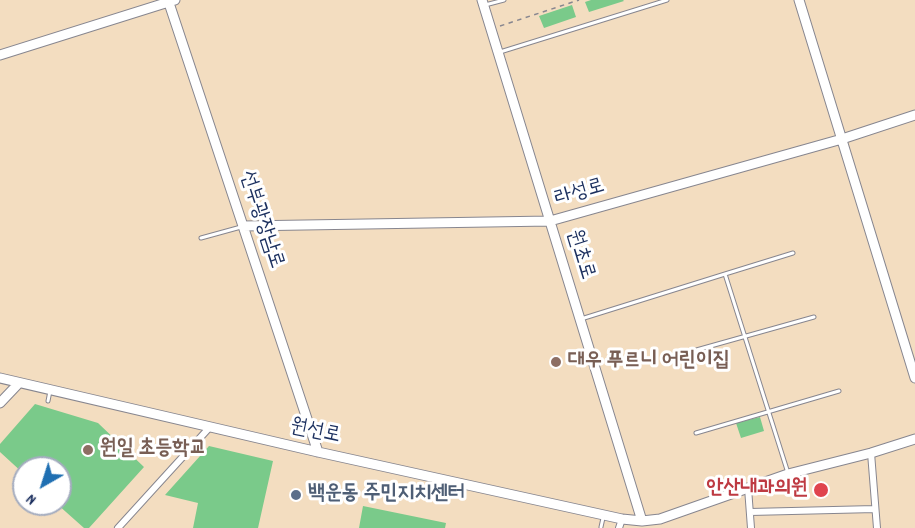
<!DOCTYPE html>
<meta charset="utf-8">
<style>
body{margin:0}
#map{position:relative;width:915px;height:528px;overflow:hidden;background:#f3ddc0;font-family:Dekko,sans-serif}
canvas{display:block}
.north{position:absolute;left:12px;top:456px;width:60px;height:60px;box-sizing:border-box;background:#fff;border:2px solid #a4acbf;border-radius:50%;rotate:219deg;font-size:16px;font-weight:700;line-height:24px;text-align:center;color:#1b2f5e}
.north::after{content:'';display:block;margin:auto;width:21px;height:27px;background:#1f6fb2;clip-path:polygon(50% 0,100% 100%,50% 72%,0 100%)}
</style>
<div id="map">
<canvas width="915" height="528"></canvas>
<div class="north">N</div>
</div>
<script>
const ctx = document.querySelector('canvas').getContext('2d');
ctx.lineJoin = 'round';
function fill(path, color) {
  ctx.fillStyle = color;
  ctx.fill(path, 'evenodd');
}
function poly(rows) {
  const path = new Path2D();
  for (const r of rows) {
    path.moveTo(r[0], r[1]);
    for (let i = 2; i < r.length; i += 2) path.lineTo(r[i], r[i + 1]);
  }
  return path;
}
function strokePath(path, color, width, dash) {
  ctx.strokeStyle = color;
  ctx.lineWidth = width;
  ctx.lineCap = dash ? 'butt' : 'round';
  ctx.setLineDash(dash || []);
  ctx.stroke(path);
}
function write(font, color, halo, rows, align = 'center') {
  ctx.font = font + ' Dekko,"Poor Story",sans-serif';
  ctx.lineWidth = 6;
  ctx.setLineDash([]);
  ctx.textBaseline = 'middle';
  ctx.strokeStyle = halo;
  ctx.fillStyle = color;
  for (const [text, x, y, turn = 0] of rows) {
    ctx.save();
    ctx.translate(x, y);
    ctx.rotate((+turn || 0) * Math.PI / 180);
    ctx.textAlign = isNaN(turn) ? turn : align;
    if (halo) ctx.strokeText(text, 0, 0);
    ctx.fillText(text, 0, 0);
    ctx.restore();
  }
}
fill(poly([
 [591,0,623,0,624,1,589,12,585,2],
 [572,5,576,17,544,28,539,16],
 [35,404,98,423,144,467,89,528,84,528,57,504,60,504,60,468,24,468,24,474,0,452,0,444],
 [760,417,764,431,741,438,736,423],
 [209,446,273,461,258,528,193,528,198,503,165,495],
 [363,506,446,523,445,528,359,528]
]), '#7aca8a');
const lane = poly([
 [485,5,504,0],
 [500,52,667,0],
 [201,238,241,227],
 [725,274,793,253],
 [581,319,725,274,788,473],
 [675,356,814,317],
 [48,401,50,391],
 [696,433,839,391],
 [601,527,603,518]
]);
const street = poly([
 [871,453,877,528],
 [748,488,751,528],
 [750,512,875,509],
 [118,528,209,428],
 [619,528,622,519]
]);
const secondary = poly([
 [168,0,318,452],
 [482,0,642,521],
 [799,0,915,378],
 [0,55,175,0],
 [243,226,550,221,842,139,915,115],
 [0,378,318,452,622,519,642,521,660,519,788,474,871,453,915,439],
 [0,403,19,383]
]);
strokePath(lane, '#87868f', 5);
strokePath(street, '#87868f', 8);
strokePath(secondary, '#87868f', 11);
strokePath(poly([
 [500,26,579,0]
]), '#87868f', 1.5, [4.5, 4.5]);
strokePath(lane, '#fff', 3);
strokePath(street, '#fff', 6);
strokePath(secondary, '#fff', 9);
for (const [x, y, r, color] of [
 [556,362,6,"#8d6e63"],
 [88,450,6,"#8d6e63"],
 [821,490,8,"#e0444e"],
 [296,495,6,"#5c6f8a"]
]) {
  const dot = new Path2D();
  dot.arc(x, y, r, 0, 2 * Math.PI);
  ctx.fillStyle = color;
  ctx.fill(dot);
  strokePath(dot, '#fff', 2);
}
write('21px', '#1b2f5e', '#fff', [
 ["라성로",580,194,-16],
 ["선부광장남로",260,220,72],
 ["원초로",579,255,73],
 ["원선로",315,433,12]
]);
write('bold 21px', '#785e54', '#fff', [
 ["대우 푸르니 어린이집",568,362],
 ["원일 초등학교",100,450]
], 'left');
write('bold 21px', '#be3a42', '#fff', [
 ["안산내과의원",808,490]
], 'right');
write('bold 21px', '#4e5e75', '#fff', [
 ["백운동 주민지치센터",308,495]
], 'left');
</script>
